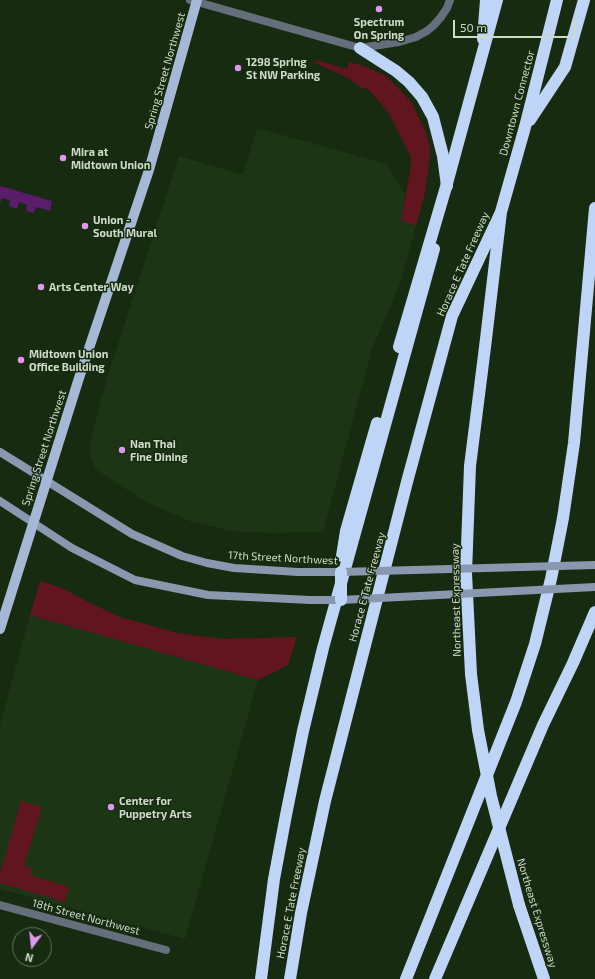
<!DOCTYPE html>
<style>
body{margin:0}
#map{position:relative;width:595px;height:979px;overflow:hidden;background:#172b10;font-family:"Exo 2",sans-serif}
canvas{display:block}
.north{position:absolute;left:12px;top:927px;width:40px;height:40px;box-sizing:border-box;background:#172b10;border:1px solid #60715a;border-radius:50%;rotate:195deg;font-size:11px;font-weight:700;line-height:16px;text-align:center;color:#cedbca}
.north::after{content:'';display:block;margin:auto;width:14px;height:18px;background:#de98f2;clip-path:polygon(50% 0,100% 100%,50% 72%,0 100%)}
.scale{position:absolute;left:453px;top:20px;width:123px;height:18px;box-sizing:border-box;border:2px solid #cedbca;border-top:0;padding-left:5px;font-size:12px;line-height:14px;white-space:nowrap;color:#cedbca;-webkit-text-stroke:3px #172b10;paint-order:stroke}
</style>
<div id="map">
<canvas width="595" height="979"></canvas>
<div class="north">N</div>
<div class="scale">50 m</div>
</div>
<script>
const ctx = document.querySelector('canvas').getContext('2d');
ctx.lineJoin = 'round';
function fill(path, color) {
  ctx.fillStyle = color;
  ctx.fill(path, 'evenodd');
}
function poly(rows) {
  const path = new Path2D();
  for (const r of rows) {
    path.moveTo(r[0], r[1]);
    for (let i = 2; i < r.length; i += 2) path.lineTo(r[i], r[i + 1]);
  }
  return path;
}
function strokePath(path, color, width, dash) {
  ctx.strokeStyle = color;
  ctx.lineWidth = width;
  ctx.lineCap = dash ? 'butt' : 'round';
  ctx.setLineDash(dash || []);
  ctx.stroke(path);
}
function write(font, color, halo, rows, align = 'center') {
  ctx.font = font + ' "Exo 2",sans-serif';
  ctx.lineWidth = 3;
  ctx.setLineDash([]);
  ctx.textBaseline = 'middle';
  ctx.strokeStyle = halo;
  ctx.fillStyle = color;
  for (const [text, x, y, turn = 0] of rows) {
    ctx.save();
    ctx.translate(x, y);
    ctx.rotate((+turn || 0) * Math.PI / 180);
    ctx.textAlign = isNaN(turn) ? turn : align;
    if (halo) ctx.strokeText(text, 0, 0);
    ctx.fillText(text, 0, 0);
    ctx.restore();
  }
}
fill(poly([
 [257,128,387,164,405,194,401,220,416,226,401,281,372,349,323,532,272,533,232,531,192,522,146,502,95,469,89,449,101,399,110,369,179,156,243,175],
 [30,615,258,680,185,939,0,889,0,725]
]), '#1c3514');
fill(poly([
 [316,60,347,69,349,62,367,67,386,76,404,94,412,103,426,133,430,148,429,165,425,193,416,226,401,220,411,165,411,157,388,112,368,89,362,88,346,77,315,63],
 [40,581,62,588,88,602,120,617,177,633,222,639,297,637,288,665,258,680,30,615],
 [21,801,42,807,24,866,32,868,30,875,69,887,65,902,0,883,0,874]
]), '#61151f');
fill(poly([
 [0,186,52,201,50,211,36,207,34,213,26,211,27,205,19,202,17,209,9,206,10,200,2,198,0,203]
]), '#5b1c6b');
strokePath(poly([
 [190,0,360,48,399,42,416,37,427,31,434,25,441,17,447,8,450,0],
 [0,905,166,950]
]), '#656e7c', 8);
strokePath(poly([
 [0,452,132,534,182,556,207,563,234,568,298,572],
 [0,501,72,548,135,580,208,595,310,600]
]), '#8998ae', 8);
strokePath(poly([
 [0,629,79,378,149,170,197,0]
]), '#a5b8d5', 10);
strokePath(poly([
 [483,39,486,0],
 [360,48,396,71,409,82,422,97,433,117,443,156,447,186],
 [530,120,565,67,584,0],
 [342,556,346,531,377,423],
 [471,674,466,573,470,466,481,379,486,339,501,212,525,127,557,0],
 [519,905,544,979],
 [261,979,274,879,286,815,303,731,323,648,434,249],
 [290,979,301,913,325,801,407,482,452,316,501,212],
 [406,979,516,702,535,644,551,579,563,518,574,443,595,208],
 [435,979,543,725,573,663,595,612]
]), '#bfd5f8', 12);
strokePath(poly([
 [298,572,341,572,595,565],
 [310,600,341,600,595,587]
]), '#8998ae', 8);
strokePath(poly([
 [399,347,446,187,497,0],
 [341,572,341,600],
 [471,674,478,730,491,796,519,905]
]), '#bfd5f8', 12);
for (const [x, y, r, color] of [
 [379,9,4,"#de98f2"],
 [238,68,4,"#de98f2"],
 [63,158,4,"#de98f2"],
 [85,226,4,"#de98f2"],
 [41,287,4,"#de98f2"],
 [21,360,4,"#de98f2"],
 [122,450,4,"#de98f2"],
 [111,807,4,"#de98f2"]
]) {
  const dot = new Path2D();
  dot.arc(x, y, r, 0, 2 * Math.PI);
  ctx.fillStyle = color;
  ctx.fill(dot);
  strokePath(dot, '#172b10', 1.5);
}
write('bold 11px', '#cedbca', '#172b10', [
 ["Spectrum",379,22,"center"],
 ["On Spring",379,35,"center"],
 ["1298 Spring",246,62],
 ["St NW Parking",246,75],
 ["Mira at",71,152],
 ["Midtown Union",71,165],
 ["Union -",93,220],
 ["South Mural",93,233],
 ["Arts Center Way",49,287],
 ["Midtown Union",29,354],
 ["Office Building",29,367],
 ["Nan Thai",130,444],
 ["Fine Dining",130,457],
 ["Center for",119,801],
 ["Puppetry Arts",119,814]
], 'left');
write('11px', '#cedbca', '#172b10', [
 ["Spring Street Northwest",165,71,-74],
 ["Downtown Connector",517,103,-75],
 ["Horace E Tate Freeway",463,264,-66],
 ["Spring Street Northwest",44,448,-72],
 ["17th Street Northwest",283,558,3],
 ["Horace E Tate Freeway",367,587,-75],
 ["Northeast Expressway",456,600,-91],
 ["Horace E Tate Freeway",291,903,-79],
 ["Northeast Expressway",537,913,73],
 ["18th Street Northwest",86,917,15]
]);
</script>
